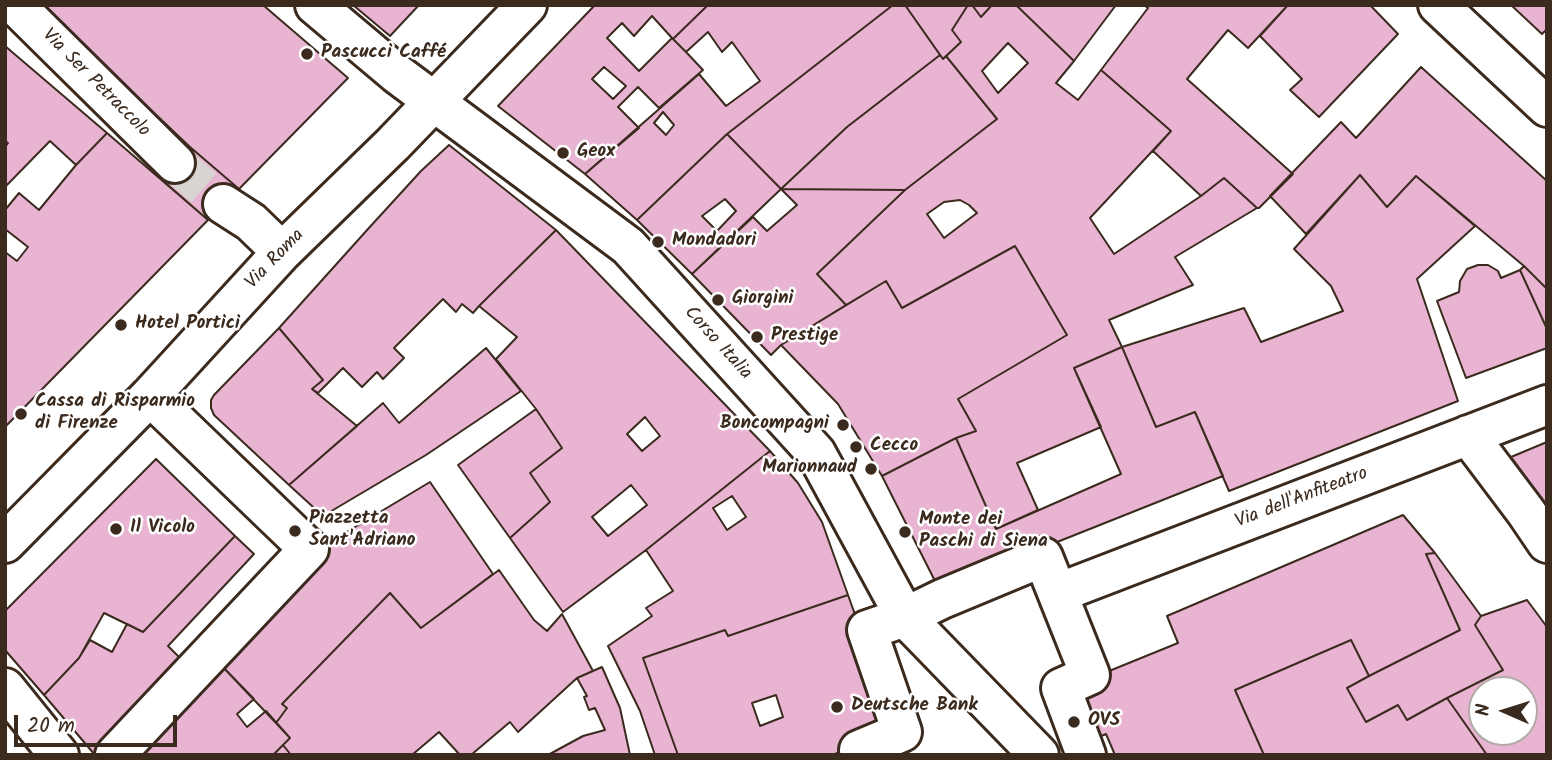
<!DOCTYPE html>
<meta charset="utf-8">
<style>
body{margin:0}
#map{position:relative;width:1552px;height:760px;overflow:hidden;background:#fff;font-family:Kalam,sans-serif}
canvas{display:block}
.frame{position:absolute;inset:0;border:7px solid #3b2a1e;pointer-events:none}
.north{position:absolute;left:1468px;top:676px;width:70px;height:70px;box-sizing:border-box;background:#fff;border:2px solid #b1aaa5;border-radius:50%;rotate:273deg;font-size:19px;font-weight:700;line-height:28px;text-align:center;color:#3b2a1e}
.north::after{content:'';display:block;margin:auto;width:24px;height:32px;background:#3b2a1e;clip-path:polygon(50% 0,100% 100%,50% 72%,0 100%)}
.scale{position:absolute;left:14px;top:715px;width:163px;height:32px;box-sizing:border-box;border:4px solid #3b2a1e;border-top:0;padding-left:9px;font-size:21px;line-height:24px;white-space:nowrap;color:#3b2a1e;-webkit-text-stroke:5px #fff;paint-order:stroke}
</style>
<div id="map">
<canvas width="1552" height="760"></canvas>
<div class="frame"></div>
<div class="north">N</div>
<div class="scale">20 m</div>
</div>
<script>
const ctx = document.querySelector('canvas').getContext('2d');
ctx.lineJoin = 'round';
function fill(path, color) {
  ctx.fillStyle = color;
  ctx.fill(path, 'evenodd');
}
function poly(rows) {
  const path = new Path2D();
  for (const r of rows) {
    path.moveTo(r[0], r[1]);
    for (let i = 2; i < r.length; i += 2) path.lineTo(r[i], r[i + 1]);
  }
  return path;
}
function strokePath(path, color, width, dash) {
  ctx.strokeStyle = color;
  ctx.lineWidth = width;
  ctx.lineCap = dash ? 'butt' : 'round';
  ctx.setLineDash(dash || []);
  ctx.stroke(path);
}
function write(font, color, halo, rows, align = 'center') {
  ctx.font = font + ' Kalam,sans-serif';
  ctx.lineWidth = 5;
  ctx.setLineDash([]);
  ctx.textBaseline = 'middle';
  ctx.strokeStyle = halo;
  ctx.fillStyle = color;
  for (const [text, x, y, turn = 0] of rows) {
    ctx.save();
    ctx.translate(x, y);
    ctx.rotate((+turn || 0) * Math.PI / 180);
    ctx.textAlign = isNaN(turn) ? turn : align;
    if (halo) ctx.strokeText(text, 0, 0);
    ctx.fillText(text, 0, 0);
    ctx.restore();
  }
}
const building = poly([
 [39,5,263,5,348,78,239,189,190,147,39,5],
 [353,5,419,5,390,36,353,5],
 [595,5,708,5,673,39,686,52,703,70,659,108,638,87,618,107,639,128,585,174,498,106,595,5],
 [652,16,672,38,639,71,607,38,622,23,634,36,652,16],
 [604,67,626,86,613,99,592,79,604,67],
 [708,5,893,5,727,134,637,220,585,174,699,74,726,106,760,81,732,42,722,52,708,32,686,52,673,39,708,5],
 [663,112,674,125,666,135,654,123,663,112],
 [893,5,905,5,940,55,847,127,781,189,727,134,893,5],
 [905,5,968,5,952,30,961,42,943,59,905,5],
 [968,5,972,5,981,17,992,5,1016,5,1074,61,1056,83,1078,100,1101,70,1171,131,1090,218,1114,254,1201,196,1224,178,1257,208,1175,257,1193,285,1109,320,1122,347,1074,368,1101,427,1017,463,1038,510,996,529,956,438,976,431,958,399,1067,335,1015,246,902,308,886,281,846,305,817,274,905,190,997,119,946,56,961,42,952,30,968,5],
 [1008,43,1028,63,998,93,982,71,1008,43],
 [960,200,969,205,977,213,944,238,927,214,944,202,960,200],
 [972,5,992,5,981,17,972,5],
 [1016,5,1116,5,1074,61,1016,5],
 [1144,5,1288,5,1248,48,1228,30,1187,79,1293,174,1259,208,1257,208,1224,178,1201,196,1153,151,1171,131,1101,70,1148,8,1144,5],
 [1288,5,1370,5,1398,34,1319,117,1290,90,1302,79,1260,36,1288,5],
 [1511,5,1547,5,1547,29,1542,34,1511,5],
 [5,46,107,133,76,165,50,141,5,187,5,147,8,143,5,141,5,46],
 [940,55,943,59,946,56,997,119,905,190,781,189,847,127,940,55],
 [1421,67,1547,181,1547,289,1524,266,1416,176,1387,207,1360,175,1306,234,1270,196,1341,122,1356,138,1421,67],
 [107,133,208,220,5,427,5,252,17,261,28,247,5,229,5,210,19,193,39,210,76,165,107,133],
 [727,134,781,189,692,274,637,220,727,134],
 [725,199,736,211,717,231,702,216,725,199],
 [449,145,556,230,479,306,473,313,462,304,456,312,443,299,394,348,404,358,383,379,377,372,362,387,343,368,318,393,312,389,323,380,279,328,368,229,421,171,449,145],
 [190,147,239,189,208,220,161,179,190,147],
 [1360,175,1387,207,1416,176,1475,226,1417,279,1458,401,1229,491,1195,412,1156,427,1122,347,1244,308,1261,342,1343,311,1331,286,1294,249,1360,175],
 [781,189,905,190,817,274,846,305,781,345,771,355,692,274,753,217,767,231,797,205,781,189],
 [556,230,770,451,646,550,563,612,510,538,550,502,530,473,562,448,536,409,496,359,517,337,479,306,556,230],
 [645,417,660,436,642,451,627,434,645,417],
 [631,485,647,505,608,536,592,517,631,485],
 [1015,246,1067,335,958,399,976,431,956,438,882,476,838,404,781,345,886,281,902,308,1015,246],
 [1478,265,1488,265,1498,271,1501,278,1520,270,1547,329,1547,348,1466,378,1437,301,1459,292,1460,281,1467,269,1478,265],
 [1524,266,1547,289,1547,329,1520,270,1524,266],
 [279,328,323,380,312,389,357,426,289,485,214,415,211,408,211,400,214,395,279,328],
 [1122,347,1156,427,1195,412,1223,476,939,589,882,476,956,438,996,529,1121,474,1074,368,1122,347],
 [486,348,521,391,426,455,323,516,289,485,383,403,399,423,486,348],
 [536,409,562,448,530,473,550,502,510,538,458,465,536,409],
 [1547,442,1547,507,1511,457,1547,442],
 [770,451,798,483,822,522,848,595,728,636,725,630,643,658,678,755,655,755,640,711,608,646,652,616,646,608,673,591,646,550,770,451],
 [732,496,746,517,727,530,713,508,732,496],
 [156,459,235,536,143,632,104,613,79,658,44,695,5,650,5,611,156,459],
 [430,482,493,574,421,628,390,593,282,704,287,708,276,723,220,664,340,536,430,482],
 [1403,515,1435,553,1426,554,1460,630,1369,676,1351,640,1235,690,1264,755,1115,755,1106,734,1092,740,1074,696,1087,680,1178,643,1167,616,1403,515],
 [235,536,254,554,168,646,185,663,99,755,95,755,44,695,79,658,90,640,112,652,127,624,143,632,235,536],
 [1435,553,1481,616,1475,625,1503,670,1447,698,1407,720,1398,705,1366,722,1347,688,1369,676,1460,630,1426,554,1435,553],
 [499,570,534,620,547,631,562,614,593,671,577,678,518,732,510,722,471,755,460,755,439,732,412,755,291,755,283,745,290,738,276,723,287,708,282,704,390,593,421,628,499,570],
 [848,595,897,731,832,755,678,755,643,658,725,630,728,636,848,595],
 [776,695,783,717,760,726,752,703,776,695],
 [1527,600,1547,627,1547,755,1487,755,1447,698,1503,670,1475,625,1481,616,1527,600],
 [1482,690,1524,690,1524,732,1482,732,1482,690],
 [1351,640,1369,676,1347,688,1366,722,1398,705,1407,720,1447,698,1487,755,1264,755,1235,690,1351,640],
 [220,664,254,699,237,714,247,727,266,711,290,738,273,755,135,755,220,664],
 [602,667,620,708,630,755,548,755,583,736,605,730,595,708,589,710,584,697,587,696,577,678,602,667],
 [283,745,291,755,273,755,283,745]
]);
fill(building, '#e8b4d2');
strokePath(building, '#3b2a1e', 2);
strokePath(poly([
 [175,163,223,204]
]), '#d8d4d2', 38, [38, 19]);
const street = poly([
 [15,5,175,163],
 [315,5,397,74,628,246,816,453,905,617,1039,755],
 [1438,5,1547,107],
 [223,204,251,222,282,252],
 [1468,435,1526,512,1547,543],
 [5,543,150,396,282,252,393,144,527,5],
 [1058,593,1547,405],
 [5,688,59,755],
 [115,755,309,549,150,396],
 [860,755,859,750,902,732,867,630,905,617,942,599,1043,557,1090,675,1061,688,1086,755]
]);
strokePath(street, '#3b2a1e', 44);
strokePath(street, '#fff', 38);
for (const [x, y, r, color] of [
 [307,54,7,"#3b2a1e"],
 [563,153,7,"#3b2a1e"],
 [658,242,7,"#3b2a1e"],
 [718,300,7,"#3b2a1e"],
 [121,325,7,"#3b2a1e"],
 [757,337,7,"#3b2a1e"],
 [21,414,7,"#3b2a1e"],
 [843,425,7,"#3b2a1e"],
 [856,447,7,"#3b2a1e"],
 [871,469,7,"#3b2a1e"],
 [116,529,7,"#3b2a1e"],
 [295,531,7,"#3b2a1e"],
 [905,532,7,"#3b2a1e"],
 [837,707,7,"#3b2a1e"],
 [1074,722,7,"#3b2a1e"]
]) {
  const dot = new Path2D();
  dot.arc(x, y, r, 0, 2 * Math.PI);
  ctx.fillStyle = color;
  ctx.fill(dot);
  strokePath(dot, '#fff', 2.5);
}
write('bold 19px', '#3b2a1e', '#fff', [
 ["Pascucci Caffé",321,54],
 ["Geox",577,153],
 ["Mondadori",672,242],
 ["Giorgini",732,300],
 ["Hotel Portici",135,325],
 ["Prestige",771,337],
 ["Cassa di Risparmio",35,403],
 ["di Firenze",35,425],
 ["Boncompagni",829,425,"right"],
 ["Cecco",870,447],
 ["Marionnaud",857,469,"right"],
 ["Piazzetta",309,520],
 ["Sant'Adriano",309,542],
 ["Monte dei",919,521],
 ["Paschi di Siena",919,543],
 ["Il Vicolo",130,529],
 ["Deutsche Bank",851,707],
 ["OVS",1088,722]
], 'left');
write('19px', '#3b2a1e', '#fff', [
 ["Via Ser Petraccolo",95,84,45],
 ["Via Roma",276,260,-46],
 ["Corso Italia",717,344,48],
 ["Via dell'Anfiteatro",1302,499,-21]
]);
</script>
